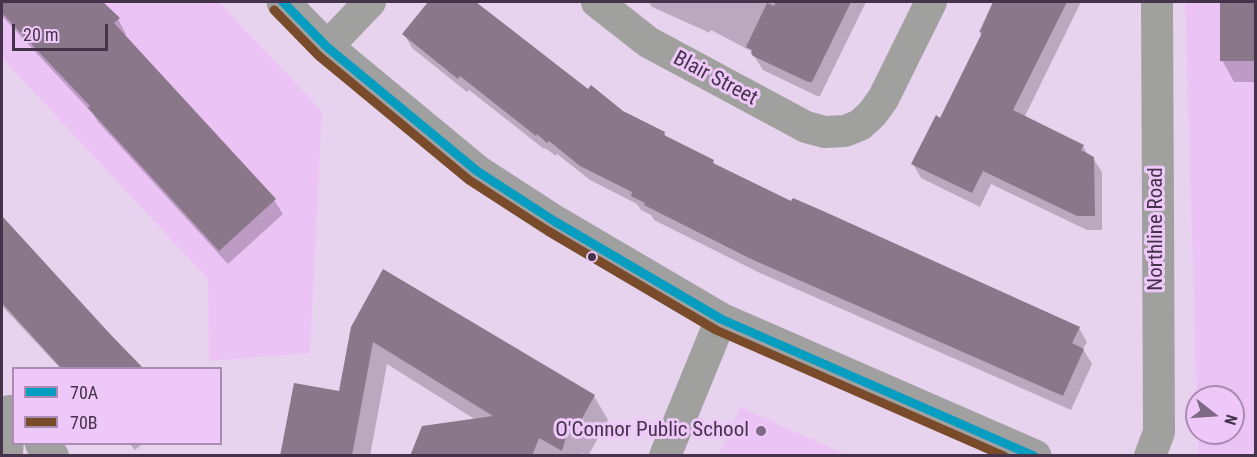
<!DOCTYPE html>
<style>
body{margin:0}
#map{position:relative;width:1257px;height:457px;overflow:hidden;background:#e8d3ee;font-family:"Roboto Condensed",sans-serif}
canvas{display:block}
.frame{position:absolute;inset:0;border:3px solid #45324b;pointer-events:none}
.legend{position:absolute;left:12px;top:367px;width:210px;height:78px;box-sizing:border-box;background:#eec8f9;border:2px solid #aa8cb3;margin:0;padding:8px 10px;list-style:none;font-size:18px;color:#45324b}
.legend li{display:flex;align-items:center;gap:12px;height:30px}
.legend b{width:30px;border:2px solid #aa8cb3}
.north{position:absolute;left:1185px;top:385px;width:60px;height:60px;box-sizing:border-box;background:#eec8f9;border:2px solid #aa8cb3;border-radius:50%;rotate:107deg;font-size:16px;font-weight:700;line-height:24px;text-align:center;color:#45324b}
.north::after{content:'';display:block;margin:auto;width:21px;height:27px;background:#7e6a84;clip-path:polygon(50% 0,100% 100%,50% 72%,0 100%)}
.scale{position:absolute;left:12px;top:24px;width:96px;height:27px;box-sizing:border-box;border:3px solid #45324b;border-top:0;padding-left:8px;font-size:18px;line-height:21px;white-space:nowrap;color:#45324b;-webkit-text-stroke:4px #eec8f9;paint-order:stroke}
</style>
<div id="map">
<canvas width="1257" height="457"></canvas>
<div class="frame"></div>
<ul class="legend">
<li><b style="height:8px;background:#079dc1"></b>70A</li>
<li><b style="height:8px;background:#7a4b2a"></b>70B</li>
</ul>
<div class="north">N</div>
<div class="scale">20 m</div>
</div>
<script>
const ctx = document.querySelector('canvas').getContext('2d');
ctx.lineJoin = 'round';
function fill(path, color) {
  ctx.fillStyle = color;
  ctx.fill(path, 'evenodd');
}
function poly(rows) {
  const path = new Path2D();
  for (const r of rows) {
    path.moveTo(r[0], r[1]);
    for (let i = 2; i < r.length; i += 2) path.lineTo(r[i], r[i + 1]);
  }
  return path;
}
function strokePath(path, color, width, dash) {
  ctx.strokeStyle = color;
  ctx.lineWidth = width;
  ctx.lineCap = dash ? 'butt' : 'round';
  ctx.setLineDash(dash || []);
  ctx.stroke(path);
}
function write(font, color, halo, rows, align = 'center') {
  ctx.font = font + ' "Roboto Condensed",sans-serif';
  ctx.lineWidth = 6;
  ctx.setLineDash([]);
  ctx.textBaseline = 'middle';
  ctx.strokeStyle = halo;
  ctx.fillStyle = color;
  for (const [text, x, y, turn = 0] of rows) {
    ctx.save();
    ctx.translate(x, y);
    ctx.rotate((+turn || 0) * Math.PI / 180);
    ctx.textAlign = isNaN(turn) ? turn : align;
    if (halo) ctx.strokeText(text, 0, 0);
    ctx.fillText(text, 0, 0);
    ctx.restore();
  }
}
fill(poly([
 [2,2,219,2,322,111,310,353,209,361,208,279,2,58],
 [1185,2,1255,2,1255,455,1198,455,1198,433,1233,433,1233,397,1197,397,1197,404],
 [740,407,847,455,719,455]
]), '#ebc4f5');
fill(poly([
 [2,2,101,2,118,19,126,34,124,36,274,200,283,214,228,264,98,122,93,114,2,16],
 [429,2,473,2,588,91,622,112,664,133,668,139,713,162,715,166,792,203,1079,328,1087,342,1083,349,1092,364,1071,410,760,273,654,220,651,215,641,210,637,204,590,180,557,154,556,156,545,148,544,149,469,90,467,92,412,48,404,34],
 [649,2,866,2,820,96,817,96,763,70,751,51,711,30,710,33,652,7],
 [993,2,1081,2,1024,118,1083,146,1088,155,1093,158,1102,172,1102,230,1087,230,991,184,980,207,921,178,913,164,941,120,982,37,979,31],
 [1222,2,1256,2,1256,82,1234,82,1222,60],
 [2,219,141,368,60,368,2,306],
 [352,328,594,396,608,420,588,456,582,453,581,456,411,456,476,420,387,364,370,456,282,456,340,393],
 [130,444,142,444,135,450]
]), '#0003');
fill(poly([
 [2,2,103,2,120,18,114,23,276,199,219,251,88,108,90,106,2,13],
 [428,2,476,2,588,89,591,85,623,111,665,132,664,135,714,160,713,163,791,201,793,198,823,211,1080,327,1072,343,1084,349,1063,396,751,259,644,205,645,203,631,196,632,192,580,166,549,141,547,143,537,134,536,136,460,76,458,79,402,34],
 [776,2,851,2,812,82,808,82,753,56,751,53,752,50,746,47,767,3,774,6],
 [993,2,1067,2,1013,110,1084,145,1081,150,1094,157,1095,216,1077,216,983,171,972,193,911,164,936,115,940,118,982,33,980,32],
 [1220,2,1256,2,1256,61,1220,61],
 [2,216,111,335,144,369,62,369,2,303],
 [383,269,595,395,574,433,568,430,562,451,539,438,532,456,410,456,422,426,493,416,373,342,352,456,280,456,294,383,339,391,351,327]
]), '#8a778a');
strokePath(poly([
 [597,2,648,42,806,127,825,132,845,131,860,125,872,114,883,99,931,2],
 [327,47,370,2],
 [41,444,53,456],
 [7,456,9,411],
 [665,456,721,319],
 [1150,456,1159,432,1157,2]
]), '#a0a19f', 32);
strokePath(poly([
 [283,2,327,47,477,171,554,221,721,319,1035,456]
]), '#a1a0a1', 33);
strokePath(poly([
 [283,2,327,47,477,171,554,221,721,319,1034,456]
]), '#079dc1', 9);
strokePath(poly([
 [274,10,319,56,469,180,548,231,716,330,1004,456]
]), '#7a4b2a', 9);
for (const [x, y, r, color] of [
 [592,257,5,"#45324b"],
 [761,431,6,"#7e6a84"]
]) {
  const dot = new Path2D();
  dot.arc(x, y, r, 0, 2 * Math.PI);
  ctx.fillStyle = color;
  ctx.fill(dot);
  strokePath(dot, '#eec8f9', 2);
}
write('21px', '#45324b', '#eec8f9', [
 ["Blair Street",715,79,28],
 ["Northline Road",1157,229,-90]
]);
write('21px', '#45324b', '#eec8f9', [
 ["O'Connor Public School",749,431]
], 'right');
</script>
